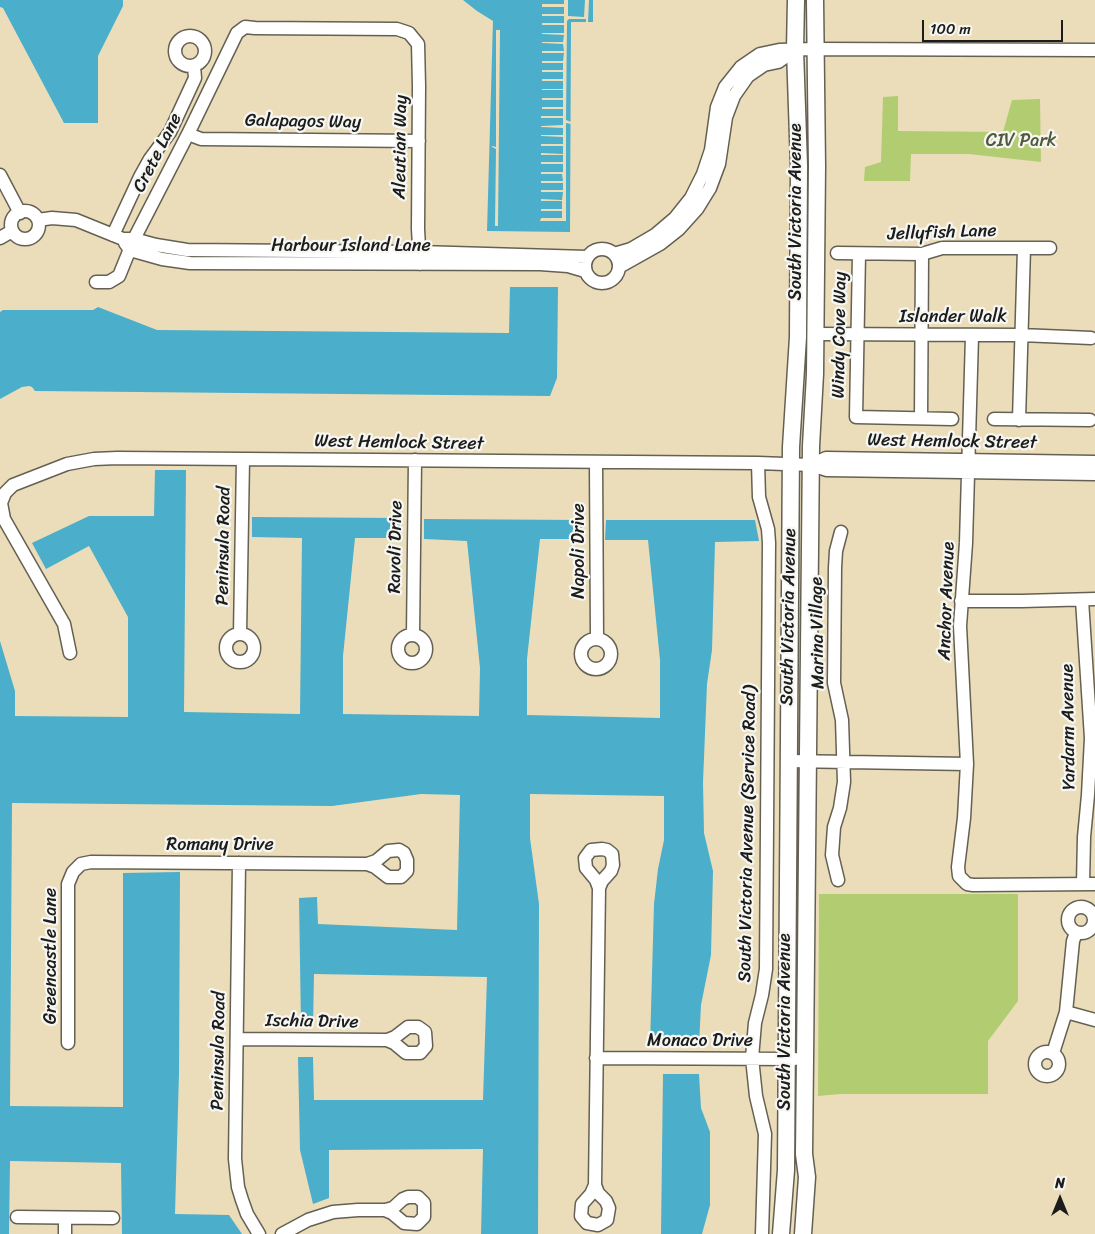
<!DOCTYPE html>
<style>
body{margin:0}
#map{position:relative;width:1095px;height:1234px;overflow:hidden;background:#ebddb9;font-family:Sriracha,sans-serif}
canvas{display:block}
.north{position:absolute;left:1035px;top:1174px;width:50px;height:50px;-webkit-text-stroke:4px #f6f6f2;paint-order:stroke;rotate:0deg;font-size:14px;font-weight:700;line-height:20px;text-align:center;color:#1c1c1c}
.north::after{content:'';display:block;margin:auto;width:18px;height:22px;background:#1c1c1c;clip-path:polygon(50% 0,100% 100%,50% 72%,0 100%)}
.scale{position:absolute;left:922px;top:20px;width:141px;height:22px;box-sizing:border-box;border:2px solid #1c1c1c;border-top:0;padding-left:6px;font-size:15px;line-height:18px;white-space:nowrap;color:#1c1c1c;-webkit-text-stroke:4px #f6f6f2;paint-order:stroke}
</style>
<div id="map">
<canvas width="1095" height="1234"></canvas>
<div class="north">N</div>
<div class="scale">100 m</div>
</div>
<script>
const ctx = document.querySelector('canvas').getContext('2d');
ctx.lineJoin = 'round';
function fill(path, color) {
  ctx.fillStyle = color;
  ctx.fill(path, 'evenodd');
}
function poly(rows) {
  const path = new Path2D();
  for (const r of rows) {
    if (r.length === 3) {
      path.moveTo(r[0] + r[2], r[1]);
      path.arc(r[0], r[1], r[2], 0, 2 * Math.PI);
      continue;
    }
    path.moveTo(r[0], r[1]);
    for (let i = 2; i < r.length; i += 2) path.lineTo(r[i], r[i + 1]);
  }
  return path;
}
function strokePath(path, color, width, dash) {
  ctx.strokeStyle = color;
  ctx.lineWidth = width;
  ctx.lineCap = dash ? 'butt' : 'round';
  ctx.setLineDash(dash || []);
  ctx.stroke(path);
}
function write(font, color, halo, rows, align = 'center') {
  ctx.font = font + ' Sriracha,sans-serif';
  ctx.lineWidth = 4.5;
  ctx.setLineDash([]);
  ctx.textBaseline = 'middle';
  ctx.strokeStyle = halo;
  ctx.fillStyle = color;
  for (const [text, x, y, turn = 0] of rows) {
    ctx.save();
    ctx.translate(x, y);
    ctx.rotate((+turn || 0) * Math.PI / 180);
    ctx.textAlign = isNaN(turn) ? turn : align;
    if (halo) ctx.strokeText(text, 0, 0);
    ctx.fillText(text, 0, 0);
    ctx.restore();
  }
}
fill(poly([
 [898,96,898,131,1003,132,1012,100,1040,99,1041,162,969,154,911,154,910,181,864,181,865,167,881,162,883,97],
 [819,894,1018,894,1018,1001,988,1041,988,1094,840,1094,818,1096]
]), '#b2cc71');
fill(poly([
 [0,0,123,0,123,6,98,56,98,123,64,123,3,8,0,7],
 [463,0,593,0,593,22,571,22,570,232,487,231,493,21,477,11],
 [510,287,558,287,557,378,550,396,35,391,32,387,29,386,22,387,0,399,0,312,3,310,93,310,98,307,157,330,509,333],
 [155,470,186,470,184,712,300,714,302,538,252,537,252,517,400,518,400,538,355,538,343,656,343,714,479,716,480,668,467,541,424,539,424,519,582,520,582,539,540,539,527,659,527,715,660,718,660,660,648,540,605,540,606,520,755,520,759,541,715,542,712,650,707,684,703,782,704,833,713,871,711,955,701,1005,699,1044,650,1045,654,904,658,869,664,840,664,796,530,794,530,838,539,904,538,1234,481,1234,483,1149,329,1150,329,1198,313,1204,300,1150,298,1057,313,1057,314,1100,483,1100,487,977,314,974,313,1026,301,1026,299,898,317,897,318,924,457,930,460,795,421,794,332,806,12,803,10,1106,123,1107,123,873,180,872,179,1073,175,1214,229,1215,242,1234,122,1234,121,1163,10,1161,9,1234,0,1234,0,641,15,691,15,716,128,717,128,617,89,546,46,569,32,543,89,516,154,516],
 [663,1074,699,1074,701,1108,710,1132,710,1205,702,1234,661,1234]
]), '#4baeca');
fill(poly([
 [564,0,568,0,568,16,584,17,585,0,589,0,588,22,586,22,586,19,569,19,567,21,566,120,571,122,571,124,566,123,566,221,540,221,541,218,562,218,562,211,541,211,541,209,562,209,562,201,541,201,541,199,562,200,563,192,541,192,541,190,563,190,563,183,541,183,541,181,563,181,562,174,541,174,541,172,563,172,563,164,541,164,541,162,563,162,563,155,541,155,541,153,563,154,563,146,541,146,541,144,563,144,563,137,541,136,541,135,563,135,563,128,541,127,541,126,563,125,563,118,541,118,541,116,563,116,563,109,542,109,542,107,563,107,563,100,542,100,542,98,563,98,563,90,542,90,542,89,563,89,563,81,542,81,542,79,563,79,563,72,542,72,542,70,563,70,563,63,542,63,542,61,563,61,564,53,542,53,542,51,564,51,563,44,542,43,542,42,563,42,564,35,542,34,542,33,564,33,564,25,542,25,542,23,564,23,564,16,542,16,542,14,564,14,564,7,542,7,542,4,564,4],
 [496,30,500,30,498,226,495,226,496,149,492,147,492,146,496,147]
]), '#ebddb9');
const minor = poly([
 [190,51,15],
 [188,134,201,139,419,141],
 [0,175,20,213],
 [25,225,14],
 [38,220,52,218,76,220,123,239,134,239,156,245,187,250,420,252,587,257],
 [113,235,140,177,150,159,170,132,195,78,194,66],
 [0,238,12,231],
 [125,243,130,250,162,259,190,263,540,264,568,266,585,271],
 [602,266,17],
 [837,253,922,254,942,248,1050,248],
 [614,254,631,249,655,235,675,218,691,198,703,174,711,150,717,107,725,87,741,67,760,54,779,50,815,49,1095,50],
 [859,254,856,417,952,419],
 [619,267,660,244,679,229,697,209,710,188,719,164,726,117,734,96,748,76,764,65,778,62,795,50],
 [96,282,109,282,119,276,134,239,188,134,237,33,245,27,255,28,397,29,409,33,418,44,419,86,418,229,420,264],
 [815,334,1021,335,1091,338],
 [972,336,966,543,960,626,967,764,964,818,958,867,959,876,967,884,973,885,1095,884],
 [921,418,922,254],
 [994,419,1090,420],
 [1019,420,1024,248],
 [596,463,597,639],
 [758,463,759,497,768,529,769,543,766,969,762,995,755,1023,752,1058,756,1096,765,1134,762,1234],
 [811,465,826,458,1095,462],
 [1082,600,1091,738,1088,795,1084,837,1083,884],
 [961,601,1022,601,1095,599],
 [240,648,14],
 [240,634,243,459],
 [413,635,415,460],
 [412,649,14],
 [596,654,15],
 [70,653,64,624,4,519,1,503,5,493,13,485,67,464,94,459,117,458,758,463,811,465,827,470,1095,474],
 [789,761,967,764],
 [399,850,404,853,407,860,407,871,401,877,388,877,375,867,367,864,376,861,388,851,399,850],
 [239,863,235,1159,238,1187,242,1200,247,1214,259,1234],
 [838,880,832,855,834,827,840,808,844,782,842,720,834,683,835,568,836,551,841,532],
 [1081,920,13],
 [1066,1012,1095,1020],
 [408,1027,418,1027,425,1032,426,1046,420,1053,406,1053,394,1043,387,1040,395,1037,408,1027],
 [237,1039,387,1040],
 [68,1043,68,884,73,872,81,864,91,862,367,864],
 [1047,1064,12],
 [1053,1053,1066,1012,1073,941,1076,933],
 [596,1058,795,1059],
 [595,1185,599,888,596,880,586,868,585,858,591,850,602,849,607,850,612,854,613,865,611,871,602,881,599,888],
 [595,1185,598,1193,606,1201,609,1208,607,1220,598,1225,587,1223,581,1216,582,1204,591,1194,595,1185],
 [408,1197,418,1197,424,1203,424,1217,417,1224,404,1223,392,1213,385,1210,393,1208,403,1199,408,1197],
 [17,1217,113,1218],
 [65,1218,65,1234],
 [282,1234,308,1220,333,1212,358,1210,385,1210]
]);
const major = poly([
 [781,1234,786,1170,791,447,798,337,799,166,795,50,796,0],
 [803,1234,807,1177,804,1154,805,1059,811,446,815,374,817,166,815,0]
]);
strokePath(minor, '#646053', 15);
strokePath(major, '#646053', 19);
strokePath(minor, '#fff', 12);
strokePath(major, '#fff', 16);
write('18px', '#1c1c1c', '#f6f6f2', [
 ["Galapagos Way",303,122,1],
 ["Aleutian Way",401,147,-89],
 ["Crete Lane",158,153,-63],
 ["South Victoria Avenue",796,212,-90],
 ["Jellyfish Lane",942,233,-2],
 ["Harbour Island Lane",351,246],
 ["Islander Walk",953,317],
 ["Windy Cove Way",840,335,-89],
 ["West Hemlock Street",952,442,1],
 ["West Hemlock Street",399,443,1],
 ["Peninsula Road",224,546,-89],
 ["Ravoli Drive",396,547,-89],
 ["Napoli Drive",579,551,-90],
 ["Anchor Avenue",947,601,-88],
 ["South Victoria Avenue",789,617,-89],
 ["Marina Village",818,633,-91],
 ["Yardarm Avenue",1069,727,-91],
 ["South Victoria Avenue (Service Road)",748,834,-89],
 ["Romany Drive",220,845],
 ["Greencastle Lane",51,956,-90],
 ["Ischia Drive",312,1022,1],
 ["South Victoria Avenue",785,1022,-90],
 ["Monaco Drive",700,1041],
 ["Peninsula Road",219,1051,-89]
]);
write('18px', '#505a3a', '#f6f6f2', [
 ["CIV Park",1021,141]
]);
</script>
